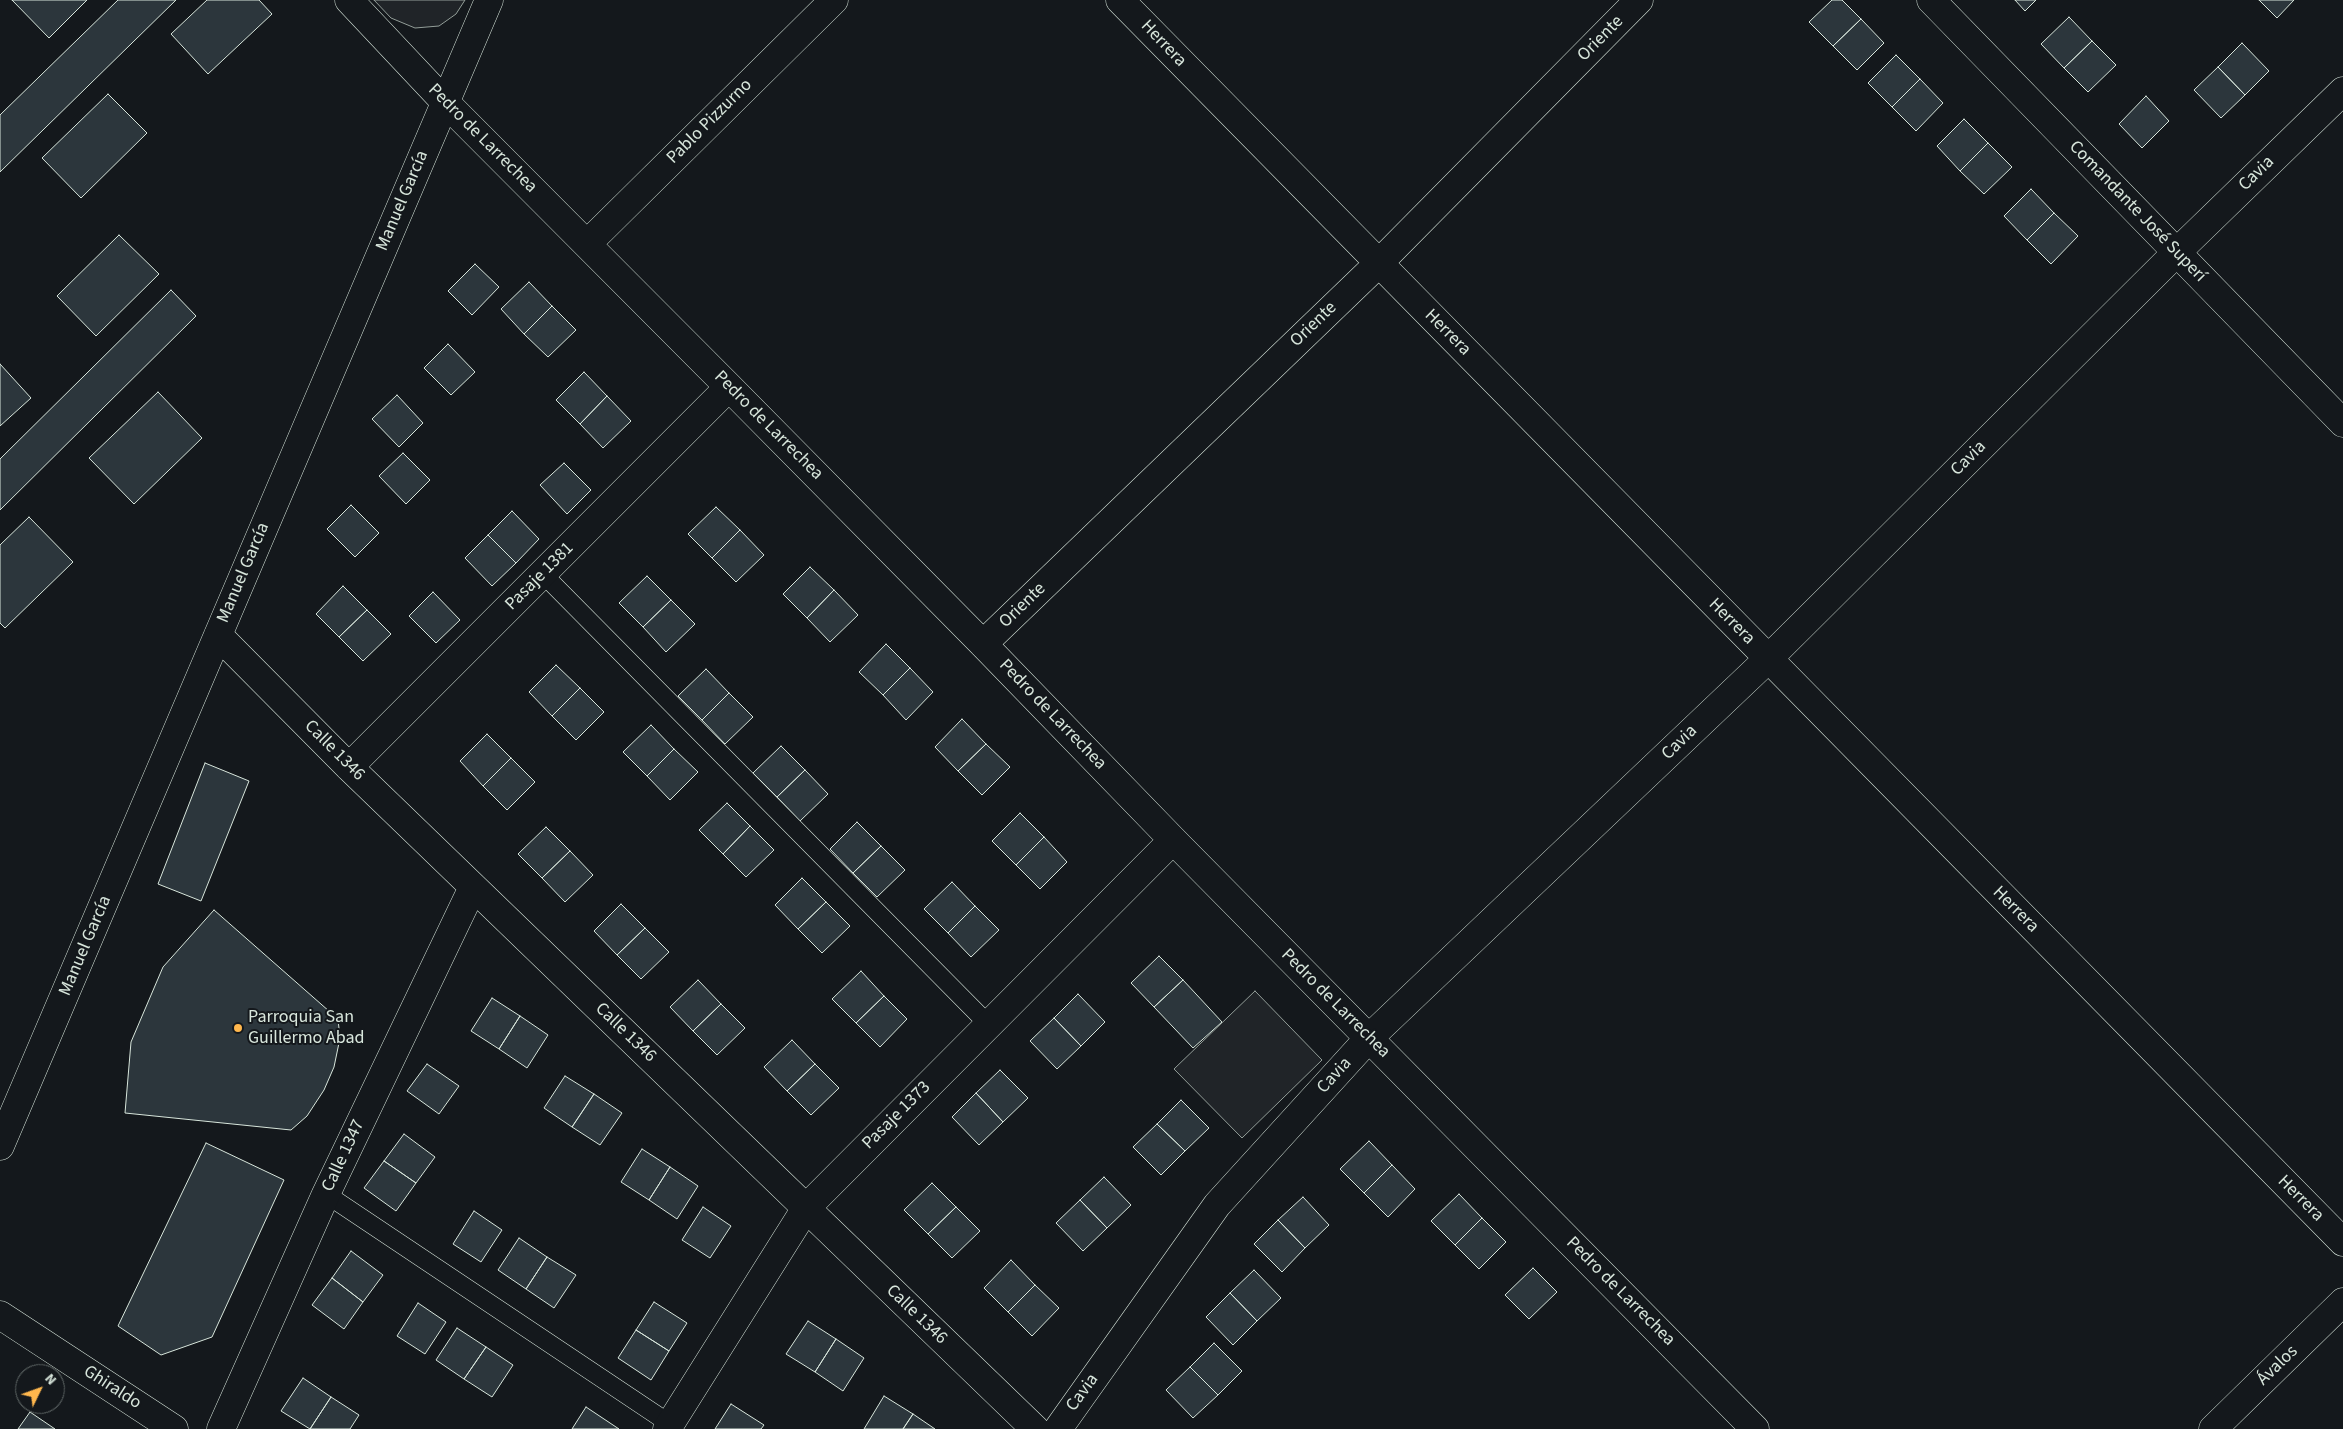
<!DOCTYPE html>
<meta charset="utf-8">
<style>
body{margin:0}
#map{position:relative;width:2343px;height:1429px;overflow:hidden;background:#14181c;font-family:"Source Sans 3",sans-serif}
canvas{display:block}
.north{position:absolute;left:15px;top:1364px;width:50px;height:50px;box-sizing:border-box;background:#14181c;border:1px solid #626a69;border-radius:50%;rotate:48deg;font-size:14px;font-weight:700;line-height:20px;text-align:center;color:#d8e6dc}
.north::after{content:'';display:block;margin:auto;width:18px;height:22px;background:#ffb74d;clip-path:polygon(50% 0,100% 100%,50% 72%,0 100%)}
</style>
<div id="map">
<canvas width="2343" height="1429"></canvas>
<div class="north">N</div>
</div>
<script>
const ctx = document.querySelector('canvas').getContext('2d');
ctx.lineJoin = 'round';
function fill(path, color) {
  ctx.fillStyle = color;
  ctx.fill(path, 'evenodd');
}
function poly(rows) {
  const path = new Path2D();
  for (const r of rows) {
    path.moveTo(r[0], r[1]);
    for (let i = 2; i < r.length; i += 2) path.lineTo(r[i], r[i + 1]);
  }
  return path;
}
function strokePath(path, color, width, dash) {
  ctx.strokeStyle = color;
  ctx.lineWidth = width;
  ctx.lineCap = dash ? 'butt' : 'round';
  ctx.setLineDash(dash || []);
  ctx.stroke(path);
}
function write(font, color, halo, rows, align = 'center') {
  ctx.font = font + ' "Source Sans 3",sans-serif';
  ctx.lineWidth = 4;
  ctx.setLineDash([]);
  ctx.textBaseline = 'middle';
  ctx.strokeStyle = halo;
  ctx.fillStyle = color;
  for (const [text, x, y, turn = 0] of rows) {
    ctx.save();
    ctx.translate(x, y);
    ctx.rotate((+turn || 0) * Math.PI / 180);
    ctx.textAlign = isNaN(turn) ? turn : align;
    if (halo) ctx.strokeText(text, 0, 0);
    ctx.fillText(text, 0, 0);
    ctx.restore();
  }
}
const green = poly([
 [374,0,465,0,456,14,439,26,415,28,391,18,374,0],
 [1255,991,1322,1060,1242,1138,1174,1069,1255,991]
]);
fill(green, '#202428');
strokePath(green, '#939e99', 1);
const building = poly([
 [12,0,87,0,49,38,12,0],
 [118,0,176,0,0,172,0,115,118,0],
 [207,0,259,0,272,14,208,74,171,34,207,0],
 [1832,0,1842,0,1861,19,1833,46,1809,22,1832,0],
 [2015,0,2036,0,2025,11,2015,0],
 [2259,0,2294,0,2277,18,2259,0],
 [2069,17,2092,41,2064,68,2041,44,2069,17],
 [1861,19,1884,43,1857,70,1833,46,1861,19],
 [2092,41,2116,65,2088,92,2064,68,2092,41],
 [2242,43,2269,71,2245,95,2218,67,2242,43],
 [1896,55,1920,79,1892,107,1868,83,1896,55],
 [2218,67,2245,95,2221,118,2194,90,2218,67],
 [1920,79,1943,103,1916,131,1892,107,1920,79],
 [108,94,147,133,81,198,42,158,108,94],
 [2146,96,2169,121,2142,148,2119,124,2146,96],
 [1964,119,1988,143,1960,171,1937,146,1964,119],
 [1988,143,2012,167,1984,194,1960,171,1988,143],
 [2031,189,2054,213,2027,240,2004,216,2031,189],
 [2054,213,2078,236,2051,264,2027,240,2054,213],
 [119,235,159,274,96,336,57,296,119,235],
 [475,264,499,287,472,315,448,291,475,264],
 [529,282,552,306,524,334,501,309,529,282],
 [171,290,196,316,0,510,0,459,171,290],
 [552,306,576,330,548,357,524,334,552,306],
 [448,344,475,372,451,395,424,368,448,344],
 [0,364,31,398,0,426,0,364],
 [584,372,607,396,580,424,556,400,584,372],
 [158,392,202,438,134,504,89,458,158,392],
 [397,395,423,423,399,447,372,419,397,395],
 [607,396,631,421,603,448,580,424,607,396],
 [403,453,430,480,406,504,379,476,403,453],
 [564,463,591,490,567,514,540,485,564,463],
 [351,505,379,533,355,557,327,529,351,505],
 [716,507,740,530,712,558,688,534,716,507],
 [512,511,539,539,516,563,488,535,512,511],
 [29,517,73,562,5,628,0,623,0,545,29,517],
 [740,530,764,555,736,582,712,558,740,530],
 [488,535,516,563,492,586,465,558,488,535],
 [810,567,834,590,807,618,783,594,810,567],
 [647,576,671,600,643,627,619,603,647,576],
 [343,586,367,610,339,637,316,614,343,586],
 [834,590,858,615,830,642,807,618,834,590],
 [433,592,460,620,436,643,409,616,433,592],
 [671,600,695,624,666,652,643,627,671,600],
 [367,610,391,634,363,661,339,637,367,610],
 [886,644,910,668,883,695,859,672,886,644],
 [556,665,580,688,552,716,529,692,556,665],
 [910,668,933,692,906,720,883,695,910,668],
 [706,669,729,693,702,720,678,696,706,669],
 [580,688,604,712,576,740,552,716,580,688],
 [729,693,753,717,725,744,702,720,729,693],
 [962,719,986,744,958,771,935,747,962,719],
 [651,725,674,749,647,776,623,752,651,725],
 [487,734,511,758,483,786,460,761,487,734],
 [986,744,1010,767,982,795,958,771,986,744],
 [781,746,805,770,777,797,753,773,781,746],
 [674,749,698,772,670,800,647,776,674,749],
 [511,758,535,782,507,810,483,786,511,758],
 [205,763,249,781,201,901,158,884,205,763],
 [805,770,828,794,800,821,777,797,805,770],
 [727,803,750,826,723,854,699,830,727,803],
 [1020,813,1044,837,1016,865,992,841,1020,813],
 [857,822,881,846,853,873,830,849,857,822],
 [750,826,774,850,746,877,723,854,750,826],
 [546,827,570,851,542,878,518,854,546,827],
 [1044,837,1067,862,1040,889,1016,865,1044,837],
 [881,846,905,870,877,897,853,873,881,846],
 [570,851,593,875,565,902,542,878,570,851],
 [802,878,826,902,798,929,775,905,802,878],
 [952,882,975,906,948,933,924,909,952,882],
 [826,902,850,926,822,953,798,929,826,902],
 [621,904,645,928,617,955,594,931,621,904],
 [975,906,999,930,971,957,948,933,975,906],
 [214,910,338,1019,340,1038,334,1067,324,1090,307,1116,291,1130,125,1113,131,1042,163,967,214,910],
 [645,928,669,952,641,979,617,955,645,928],
 [1159,956,1183,980,1154,1007,1131,983,1159,956],
 [861,971,884,996,856,1023,832,999,861,971],
 [698,980,721,1004,693,1031,670,1007,698,980],
 [1183,980,1222,1022,1193,1048,1154,1007,1183,980],
 [1078,994,1105,1022,1081,1046,1054,1018,1078,994],
 [884,996,907,1019,880,1047,856,1023,884,996],
 [492,998,520,1016,499,1049,471,1031,492,998],
 [721,1004,745,1028,717,1055,693,1031,721,1004],
 [520,1016,548,1035,527,1068,499,1049,520,1016],
 [1054,1018,1081,1046,1057,1069,1030,1041,1054,1018],
 [792,1040,815,1064,787,1091,764,1067,792,1040],
 [427,1064,459,1086,439,1114,407,1091,427,1064],
 [815,1064,839,1088,811,1115,787,1091,815,1064],
 [1000,1070,1028,1098,1003,1122,976,1093,1000,1070],
 [565,1076,594,1094,572,1127,544,1108,565,1076],
 [976,1093,1003,1122,979,1145,952,1117,976,1093],
 [594,1094,622,1113,600,1145,572,1127,594,1094],
 [1181,1100,1209,1128,1185,1151,1157,1124,1181,1100],
 [1157,1124,1185,1151,1161,1175,1133,1147,1157,1124],
 [404,1134,435,1157,416,1183,384,1161,404,1134],
 [1369,1141,1392,1165,1364,1193,1340,1169,1369,1141],
 [206,1143,284,1180,212,1337,161,1355,118,1326,206,1143],
 [642,1149,670,1167,649,1200,621,1182,642,1149],
 [384,1161,416,1183,396,1211,364,1188,384,1161],
 [1392,1165,1415,1189,1388,1217,1364,1193,1392,1165],
 [670,1167,698,1186,677,1219,649,1200,670,1167],
 [1104,1177,1131,1205,1107,1228,1080,1200,1104,1177],
 [932,1183,956,1207,928,1234,904,1210,932,1183],
 [1459,1194,1482,1218,1455,1245,1431,1221,1459,1194],
 [1303,1197,1329,1225,1305,1248,1278,1220,1303,1197],
 [1080,1200,1107,1228,1083,1251,1056,1223,1080,1200],
 [703,1207,731,1226,710,1258,682,1240,703,1207],
 [956,1207,980,1231,952,1258,928,1234,956,1207],
 [474,1211,502,1230,481,1262,453,1244,474,1211],
 [1482,1218,1506,1242,1479,1269,1455,1245,1482,1218],
 [1278,1220,1305,1248,1282,1272,1254,1244,1278,1220],
 [519,1238,547,1257,526,1289,498,1270,519,1238],
 [351,1251,383,1275,363,1302,332,1278,351,1251],
 [547,1257,576,1275,554,1308,526,1289,547,1257],
 [1011,1260,1035,1285,1008,1312,984,1288,1011,1260],
 [1533,1268,1557,1292,1529,1319,1505,1295,1533,1268],
 [1254,1270,1281,1298,1257,1321,1230,1293,1254,1270],
 [332,1278,363,1302,344,1329,312,1305,332,1278],
 [1035,1285,1059,1308,1032,1336,1008,1312,1035,1285],
 [1230,1293,1257,1321,1233,1345,1206,1317,1230,1293],
 [654,1302,687,1323,669,1351,636,1330,654,1302],
 [418,1303,446,1322,425,1354,397,1336,418,1303],
 [808,1321,836,1339,815,1372,786,1354,808,1321],
 [457,1328,486,1347,464,1379,436,1360,457,1328],
 [636,1330,669,1351,651,1380,618,1358,636,1330],
 [836,1339,864,1358,843,1391,815,1372,836,1339],
 [1214,1343,1242,1371,1218,1395,1190,1367,1214,1343],
 [486,1347,513,1365,492,1397,464,1379,486,1347],
 [1190,1367,1218,1395,1193,1418,1166,1390,1190,1367],
 [303,1378,331,1397,310,1429,281,1411,303,1378],
 [884,1396,913,1414,903,1429,864,1429,884,1396],
 [331,1397,359,1415,350,1429,310,1429,331,1397],
 [731,1404,764,1425,761,1429,715,1429,731,1404],
 [586,1407,619,1429,572,1429,586,1407],
 [30,1412,55,1429,18,1429,30,1412],
 [913,1414,935,1429,903,1429,913,1414]
]);
fill(building, '#2c363c');
strokePath(building, '#d8e6dc', 1);
const lane = poly([
 [543,574,988,1024],
 [326,1194,670,1424]
]);
const street = poly([
 [349,0,445,102,729,387,983,644,1173,840,1755,1429],
 [1120,0,2343,1242],
 [1931,0,2343,423],
 [587,244,834,0],
 [218,635,349,767,1035,1429],
 [983,644,1378,264,1639,0],
 [349,767,729,387],
 [0,1146,489,0],
 [0,1315,174,1429],
 [221,1429,326,1194,473,887],
 [667,1429,806,1208,1173,840],
 [1058,1429,1217,1205,1369,1038,1768,659,2176,253,2343,91],
 [2213,1429,2343,1302]
]);
strokePath(lane, '#d8e6dc', 19);
strokePath(street, '#d8e6dc', 29);
strokePath(lane, '#14181c', 18);
strokePath(street, '#14181c', 28);
for (const [x, y, r, color] of [
 [238,1028,5,"#ffb74d"]
]) {
  const dot = new Path2D();
  dot.arc(x, y, r, 0, 2 * Math.PI);
  ctx.fillStyle = color;
  ctx.fill(dot);
  strokePath(dot, '#14181c', 2);
}
write('18px', '#d8e6dc', '#14181c', [
 ["Oriente",1601,39,-45],
 ["Herrera",1163,44,46],
 ["Pablo Pizzurno",710,122,-45],
 ["Pedro de Larrechea",482,139,45],
 ["Cavia",2257,174,-44],
 ["Manuel García",403,201,-67],
 ["Comandante José Superí",2137,212,46],
 ["Oriente",1314,325,-44],
 ["Herrera",1447,333,45],
 ["Pedro de Larrechea",768,426,45],
 ["Cavia",1969,459,-45],
 ["Manuel García",244,573,-67],
 ["Pasaje 1381",540,577,-45],
 ["Oriente",1023,606,-44],
 ["Herrera",1731,622,45],
 ["Pedro de Larrechea",1052,715,46],
 ["Cavia",1680,743,-44],
 ["Calle 1346",334,751,45],
 ["Herrera",2015,910,45],
 ["Manuel García",86,946,-67],
 ["Pedro de Larrechea",1335,1004,45],
 ["Calle 1346",625,1033,44],
 ["Cavia",1335,1076,-48],
 ["Pasaje 1373",897,1116,-45],
 ["Calle 1347",344,1156,-65],
 ["Herrera",2300,1199,45],
 ["Pedro de Larrechea",1620,1292,45],
 ["Calle 1346",916,1315,44],
 ["Ávalos",2278,1366,-44],
 ["Ghiraldo",112,1388,33],
 ["Cavia",1083,1393,-54]
]);
write('18px', '#d8e6dc', '#14181c', [
 ["Parroquia San",248,1018],
 ["Guillermo Abad",248,1039]
], 'left');
</script>
